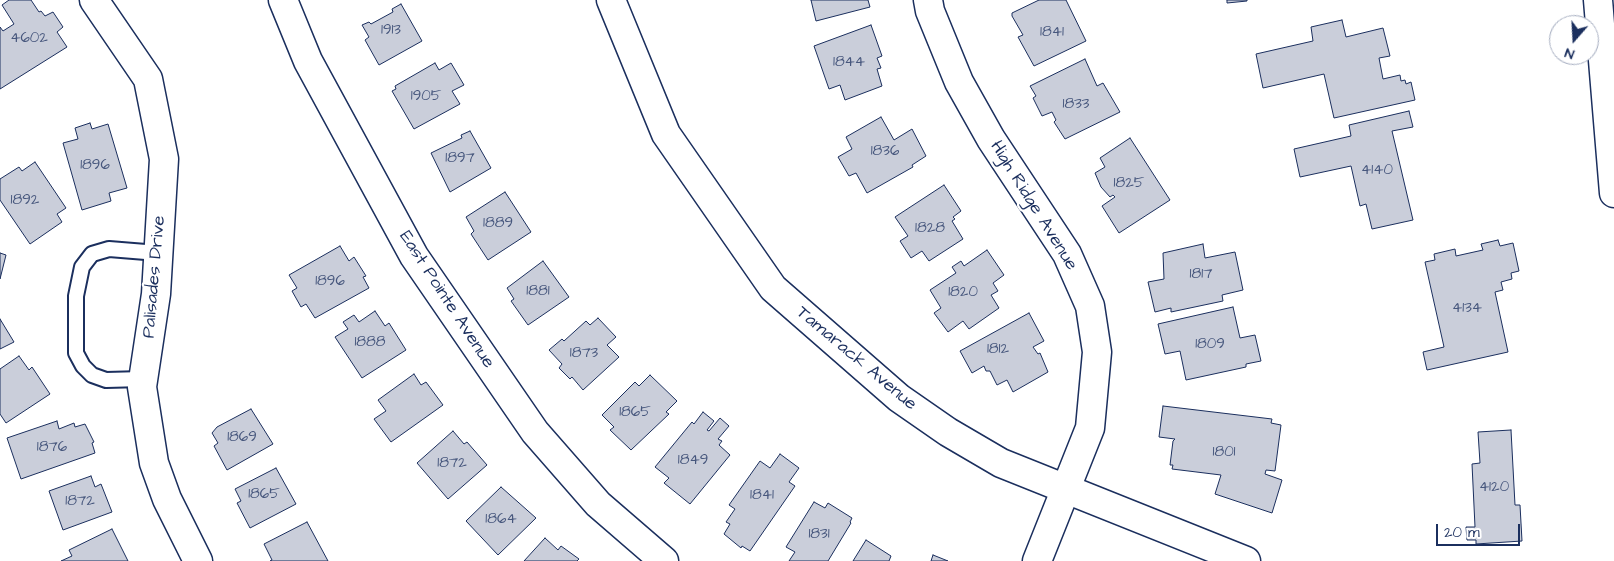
<!DOCTYPE html>
<style>
body{margin:0}
#map{position:relative;width:1614px;height:561px;overflow:hidden;background:#fff;font-family:"Architects Daughter",sans-serif}
canvas{display:block}
.north{position:absolute;left:1549px;top:15px;width:50px;height:50px;box-sizing:border-box;background:#fff;border:1px solid #a4acbf;border-radius:50%;rotate:199deg;font-size:14px;font-weight:700;line-height:20px;text-align:center;color:#1b2f5e}
.north::after{content:'';display:block;margin:auto;width:18px;height:22px;background:#1b2f5e;clip-path:polygon(50% 0,100% 100%,50% 72%,0 100%)}
.scale{position:absolute;left:1436px;top:524px;width:84px;height:22px;box-sizing:border-box;border:2px solid #1b2f5e;border-top:0;padding-left:6px;font-size:15px;line-height:18px;white-space:nowrap;color:#1b2f5e;-webkit-text-stroke:4px #fff;paint-order:stroke}
</style>
<div id="map">
<canvas width="1614" height="561"></canvas>
<div class="north">N</div>
<div class="scale">20 m</div>
</div>
<script>
const ctx = document.querySelector('canvas').getContext('2d');
ctx.lineJoin = 'round';
function fill(path, color) {
  ctx.fillStyle = color;
  ctx.fill(path, 'evenodd');
}
function poly(rows) {
  const path = new Path2D();
  for (const r of rows) {
    path.moveTo(r[0], r[1]);
    for (let i = 2; i < r.length; i += 2) path.lineTo(r[i], r[i + 1]);
  }
  return path;
}
function strokePath(path, color, width, dash) {
  ctx.strokeStyle = color;
  ctx.lineWidth = width;
  ctx.lineCap = dash ? 'butt' : 'round';
  ctx.setLineDash(dash || []);
  ctx.stroke(path);
}
function write(font, color, halo, rows, align = 'center') {
  ctx.font = font + ' "Architects Daughter",sans-serif';
  ctx.lineWidth = 4.5;
  ctx.setLineDash([]);
  ctx.textBaseline = 'middle';
  ctx.strokeStyle = halo;
  ctx.fillStyle = color;
  for (const [text, x, y, turn = 0] of rows) {
    ctx.save();
    ctx.translate(x, y);
    ctx.rotate((+turn || 0) * Math.PI / 180);
    ctx.textAlign = isNaN(turn) ? turn : align;
    if (halo) ctx.strokeText(text, 0, 0);
    ctx.fillText(text, 0, 0);
    ctx.restore();
  }
}
const building = poly([
 [9,0,31,0,39,12,41,11,45,16,53,12,63,27,57,32,67,47,0,89,0,27,3,31,14,24,2,5,9,0],
 [811,0,868,0,870,7,816,21,811,0],
 [1039,0,1066,0,1086,41,1034,66,1018,37,1023,35,1012,16,1012,13,1039,0],
 [1227,0,1247,0,1247,1,1227,3,1227,0],
 [401,4,422,41,379,65,365,40,369,37,362,25,369,22,371,24,393,12,392,9,401,4],
 [1342,20,1346,37,1383,28,1390,56,1379,58,1383,79,1400,75,1401,81,1405,80,1406,84,1411,82,1415,100,1334,118,1324,74,1263,88,1256,54,1313,41,1311,27,1342,20],
 [871,25,882,56,877,58,881,68,877,69,882,86,845,100,840,85,829,89,814,46,871,25],
 [1085,59,1097,86,1103,83,1120,112,1065,139,1054,122,1056,120,1052,112,1042,116,1033,98,1036,96,1030,86,1085,59],
 [435,63,439,70,451,63,464,85,452,91,460,104,414,129,392,91,396,89,395,86,435,63],
 [1409,111,1413,127,1392,131,1413,220,1372,229,1366,204,1360,206,1351,166,1300,177,1294,149,1351,136,1349,125,1409,111],
 [881,117,894,140,912,129,926,156,912,165,913,167,867,193,856,173,849,176,838,157,852,149,846,137,881,117],
 [90,123,92,129,108,124,127,188,109,193,111,201,82,210,63,143,78,139,75,128,90,123],
 [470,131,491,168,450,192,431,153,462,138,461,135,470,131],
 [1130,138,1170,200,1119,233,1102,206,1115,197,1113,195,1110,197,1101,187,1095,173,1105,167,1100,158,1130,138],
 [35,162,66,208,57,214,62,222,30,244,0,200,0,179,19,167,22,171,35,162],
 [944,185,961,211,953,217,955,219,952,221,963,239,929,261,922,251,911,258,900,241,908,236,895,217,944,185],
 [505,192,531,232,488,260,471,234,474,231,466,217,505,192],
 [1498,240,1500,246,1513,243,1519,271,1511,273,1512,279,1501,282,1503,290,1495,292,1508,352,1427,370,1423,352,1444,347,1425,262,1435,260,1434,254,1455,249,1456,256,1483,250,1481,244,1498,240],
 [1203,244,1205,258,1235,252,1243,290,1222,295,1223,301,1171,312,1171,308,1155,312,1148,282,1164,279,1163,253,1203,244],
 [340,246,349,261,354,257,366,276,363,277,369,288,315,318,306,304,301,307,292,291,297,288,289,275,340,246],
 [987,250,1004,275,993,283,998,291,991,295,999,308,969,329,963,321,948,332,934,313,941,308,930,290,956,273,952,267,961,261,964,266,987,250],
 [0,253,6,255,0,279,0,253],
 [543,261,569,297,528,325,511,301,514,299,507,288,543,261],
 [1233,307,1240,338,1255,335,1261,361,1246,364,1246,367,1186,380,1180,351,1165,354,1158,324,1233,307],
 [375,311,385,326,389,323,406,350,362,378,335,337,348,329,343,322,354,315,359,322,375,311],
 [1029,313,1044,341,1033,347,1038,354,1040,353,1048,372,1013,392,1007,380,997,385,990,371,986,371,984,366,972,373,960,351,1029,313],
 [598,318,616,337,607,345,619,357,583,390,572,377,570,379,559,368,562,364,549,350,562,339,564,341,586,321,590,325,598,318],
 [0,319,14,342,0,349,0,319],
 [19,356,29,370,32,367,50,394,6,423,0,414,0,369,19,356],
 [414,374,421,385,426,382,443,405,391,442,374,419,386,411,378,400,414,374],
 [650,375,677,401,666,412,669,414,631,450,610,430,614,427,602,415,635,382,639,386,650,375],
 [1163,406,1272,419,1271,423,1281,425,1275,471,1266,470,1265,474,1282,480,1272,513,1215,494,1221,475,1172,469,1173,465,1170,465,1173,441,1175,439,1159,437,1163,406],
 [251,409,273,444,227,470,214,446,218,443,212,433,217,427,251,409],
 [703,412,714,421,707,430,709,431,720,418,729,426,718,439,722,441,719,445,730,455,690,504,664,483,669,478,655,467,692,422,694,424,703,412],
 [57,421,59,429,74,423,75,427,85,424,94,442,92,443,95,453,21,479,7,438,57,421],
 [1511,430,1515,505,1520,505,1522,541,1476,544,1476,540,1467,540,1466,527,1475,527,1472,464,1480,463,1478,432,1511,430],
 [453,431,464,444,467,442,487,465,448,499,417,463,453,431],
 [780,454,799,468,789,482,795,486,750,551,742,546,741,548,724,534,730,524,726,522,735,509,729,505,760,461,770,468,780,454],
 [276,468,296,504,250,528,237,503,241,501,235,489,276,468],
 [91,476,95,487,101,484,112,512,63,530,49,491,91,476],
 [501,487,536,518,498,555,466,521,501,487],
 [814,502,825,508,828,503,852,518,850,522,851,523,828,561,789,561,795,552,786,547,814,502],
 [307,522,328,561,270,561,272,560,264,544,307,522],
 [112,529,128,561,61,561,72,556,69,550,112,529],
 [545,538,558,550,561,546,579,559,577,561,524,561,545,538],
 [866,540,891,556,889,561,853,561,866,540],
 [933,555,948,561,931,561,933,555]
]);
fill(building, '#caceda');
strokePath(building, '#1b2f5e', 1);
const service = poly([
 [143,379,106,380,92,375,83,366,76,353,76,296,82,267,92,254,109,249,158,253]
]);
const minor = poly([
 [94,0,148,79,164,159,156,294,142,387,154,463,167,499,198,561],
 [283,0,308,61,414,256,535,432,598,504,664,561],
 [928,0,930,11,959,82,991,139,1067,254,1090,306,1097,352,1090,428,1037,561],
 [1598,0,1614,193]
]);
const secondary = poly([
 [611,0,666,134,773,288,899,398,948,432,1001,463,1246,561]
]);
strokePath(service, '#1b2f5e', 18);
strokePath(minor, '#1b2f5e', 31);
strokePath(secondary, '#1b2f5e', 31);
strokePath(service, '#fff', 14);
strokePath(minor, '#fff', 28);
strokePath(secondary, '#fff', 28);
write('15px', '#47577d', null, [
 ["1913",391,31],
 ["1841",1052,33],
 ["4602",29,39],
 ["1844",849,63],
 ["1905",426,97],
 ["1833",1076,105],
 ["1836",885,152],
 ["1897",460,159],
 ["1896",95,166],
 ["4140",1377,171],
 ["1825",1129,184],
 ["1892",25,201],
 ["1889",498,224],
 ["1828",930,229],
 ["1817",1201,275],
 ["1896",330,282],
 ["1881",538,292],
 ["1820",963,293],
 ["4134",1467,309],
 ["1888",370,343],
 ["1809",1210,345],
 ["1812",998,350],
 ["1873",584,354],
 ["1865",635,413],
 ["1869",242,438],
 ["1876",52,448],
 ["1801",1224,453],
 ["1849",693,461],
 ["1872",452,464],
 ["4120",1494,488],
 ["1865",264,495],
 ["1841",762,496],
 ["1872",80,502],
 ["1864",501,520],
 ["1831",819,535]
]);
write('18px', '#1b2f5e', '#fff', [
 ["High Ridge Avenue",1033,206,58],
 ["Palisades Drive",155,277,-85],
 ["East Pointe Avenue",446,300,57],
 ["Tamarack Avenue",856,359,40]
]);
</script>
